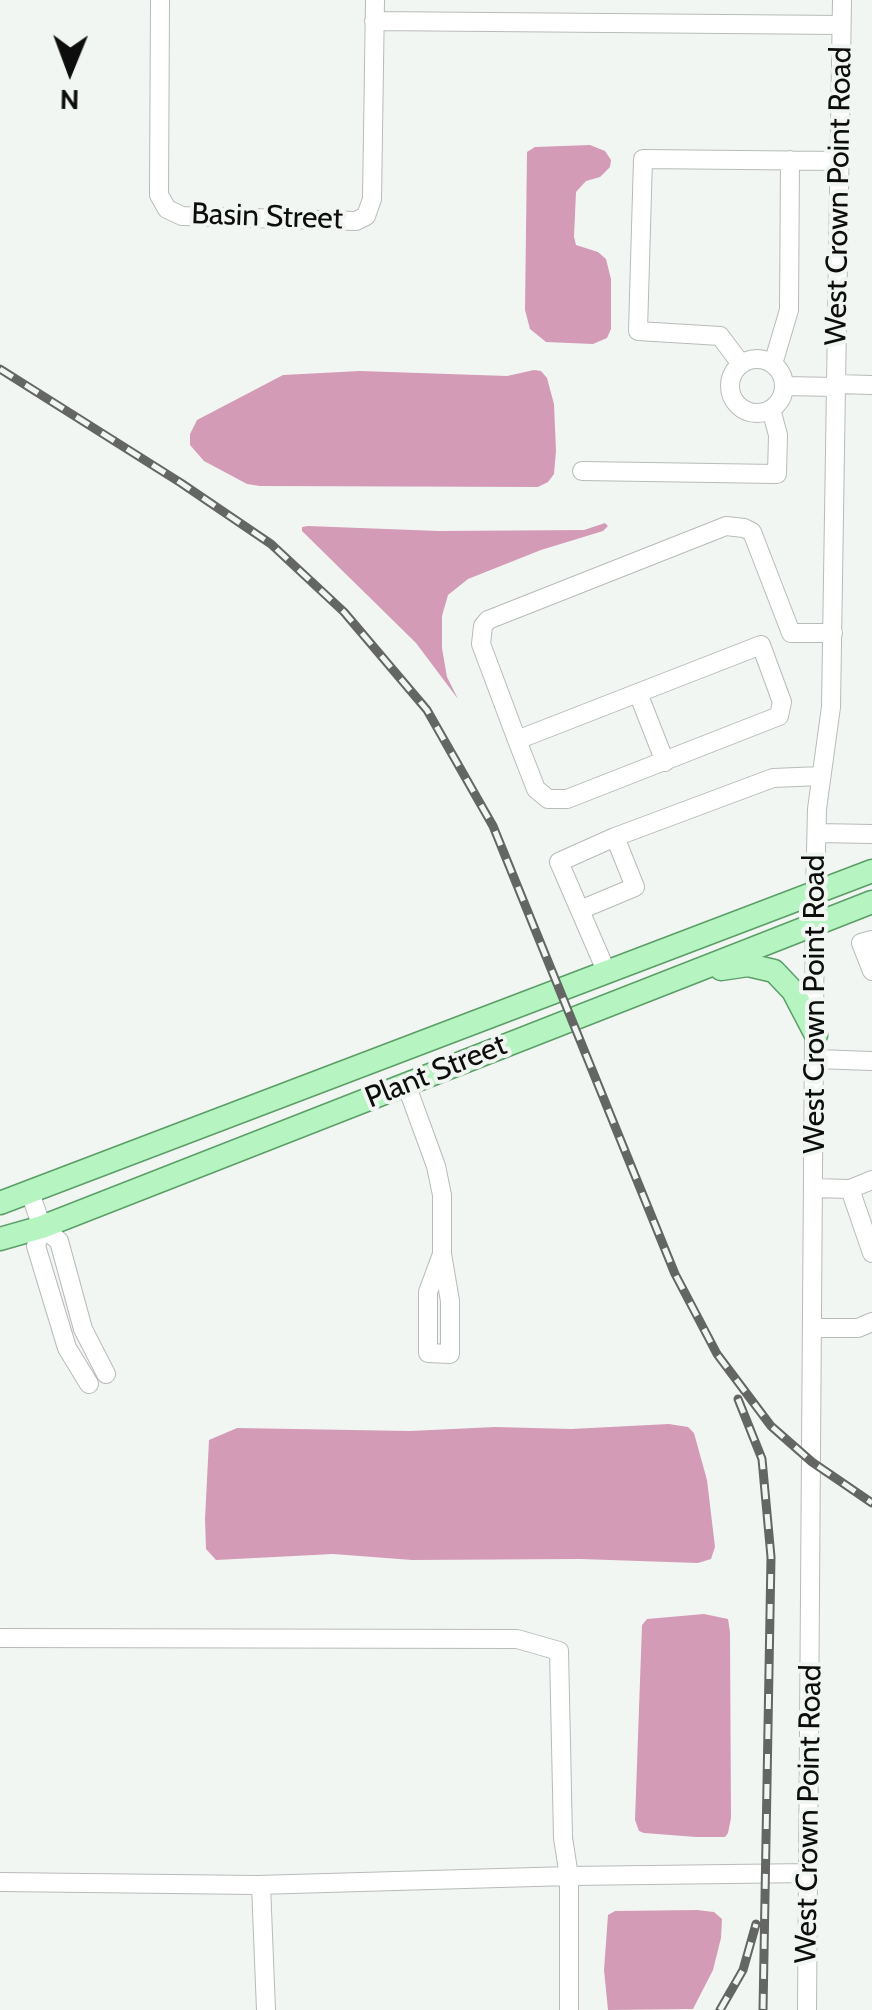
<!DOCTYPE html>
<style>
body{margin:0}
#map{position:relative;width:872px;height:2010px;overflow:hidden;background:#f2f6f3;font-family:Cabin,sans-serif}
canvas{display:block}
.north{position:absolute;left:20px;top:20px;width:100px;height:100px;-webkit-text-stroke:8px #f2f6f3;paint-order:stroke;rotate:181deg;font-size:28px;font-weight:700;line-height:40px;text-align:center;color:#0c0d0c}
.north::after{content:'';display:block;margin:auto;width:35px;height:45px;background:#0c0d0c;clip-path:polygon(50% 0,100% 100%,50% 72%,0 100%)}
</style>
<div id="map">
<canvas width="872" height="2010"></canvas>
<div class="north">N</div>
</div>
<script>
const ctx = document.querySelector('canvas').getContext('2d');
ctx.lineJoin = 'round';
function fill(path, color) {
  ctx.fillStyle = color;
  ctx.fill(path, 'evenodd');
}
function poly(rows) {
  const path = new Path2D();
  for (const r of rows) {
    if (r.length === 3) {
      path.moveTo(r[0] + r[2], r[1]);
      path.arc(r[0], r[1], r[2], 0, 2 * Math.PI);
      continue;
    }
    path.moveTo(r[0], r[1]);
    for (let i = 2; i < r.length; i += 2) path.lineTo(r[i], r[i + 1]);
  }
  return path;
}
function strokePath(path, color, width, dash) {
  ctx.strokeStyle = color;
  ctx.lineWidth = width;
  ctx.lineCap = dash ? 'butt' : 'round';
  ctx.setLineDash(dash || []);
  ctx.stroke(path);
}
function write(font, color, halo, rows, align = 'center') {
  ctx.font = font + ' Cabin,sans-serif';
  ctx.lineWidth = 8;
  ctx.setLineDash([]);
  ctx.textBaseline = 'middle';
  ctx.strokeStyle = halo;
  ctx.fillStyle = color;
  for (const [text, x, y, turn = 0] of rows) {
    ctx.save();
    ctx.translate(x, y);
    ctx.rotate((+turn || 0) * Math.PI / 180);
    ctx.textAlign = isNaN(turn) ? turn : align;
    if (halo) ctx.strokeText(text, 0, 0);
    ctx.fillText(text, 0, 0);
    ctx.restore();
  }
}
fill(poly([
 [590,145,605,151,611,160,610,167,600,177,586,181,576,192,574,237,576,245,598,252,606,259,611,279,611,329,607,338,593,344,546,342,530,329,525,310,527,152,535,147],
 [534,370,541,371,547,378,554,404,556,451,554,474,548,482,538,487,260,486,247,484,204,461,190,445,190,434,197,420,283,375,360,371,507,376],
 [605,523,608,526,603,531,541,550,468,579,448,595,442,616,442,648,447,677,458,699,416,643,302,531,302,527,308,526,439,531,584,530],
 [669,1424,688,1427,694,1433,707,1480,715,1547,711,1559,698,1563,580,1559,412,1560,333,1554,216,1560,206,1549,205,1519,209,1440,237,1428,410,1431,495,1427,571,1429],
 [704,1614,728,1619,730,1632,731,1818,728,1833,725,1837,696,1837,644,1833,639,1831,635,1820,642,1625,647,1619],
 [697,1910,714,1912,722,1919,721,1938,713,1970,693,2009,608,2010,604,1970,608,1915,615,1911]
]), '#d49bb6');
const minor = poly([
 [160,0,159,195,167,209,182,216,356,221,366,216,372,199,375,0],
 [374,21,841,25],
 [757,386,27],
 [741,364,720,336,638,331,643,159,840,161],
 [773,364,789,310,790,160],
 [837,384,872,385],
 [784,386,837,387],
 [582,471,777,474,778,435,771,409],
 [638,693,665,762],
 [517,740,761,645,782,702,779,716,567,799,548,799,536,789,517,740,481,644,483,626,488,620,726,526,744,528,752,532,791,633,833,633],
 [817,833,872,834],
 [580,910,635,887,615,837],
 [872,940,861,943,872,971],
 [607,973,559,862,615,837,773,778,821,776],
 [816,1059,872,1061],
 [406,1084,436,1166,442,1195,442,1254,450,1301,450,1354,428,1353,428,1292,442,1254],
 [813,1188,850,1189,872,1180],
 [850,1189,872,1253],
 [30,1193,42,1227,59,1241,83,1329,106,1374],
 [42,1227,36,1246,67,1348,89,1384],
 [813,1328,858,1328,872,1322],
 [0,1638,517,1639,559,1651,563,1838,569,1876,257,1885,0,1882],
 [261,1885,266,2010],
 [569,2010,569,1876,809,1873],
 [807,2010,815,894,817,809,831,707,842,0]
]);
const major = poly([
 [721,969,748,965,774,971,793,991,816,1035],
 [0,1203,872,871],
 [0,1239,42,1227,872,902]
]);
strokePath(minor, '#b8bbb8', 20);
strokePath(major, '#5b9e67', 25);
strokePath(minor, '#fff', 18);
strokePath(major, '#b6f4c1', 22);
const rail = poly([
 [0,369,181,483,271,544,344,612,427,710,493,826,675,1274,717,1354,771,1426,812,1462,872,1503],
 [738,1399,762,1459,771,1557,763,2010],
 [720,2010,743,1970,756,1924]
]);
strokePath(rail, '#646664', 9);
strokePath(rail, '#f2f6f3', 5, [15]);
write('30px', '#0c0d0c', '#f2f6f3', [
 ["West Crown Point Road",839,196,-89],
 ["Basin Street",267,217,2],
 ["West Crown Point Road",815,1004,-90],
 ["Plant Street",436,1072,-22],
 ["West Crown Point Road",809,1814,-89]
]);
</script>
